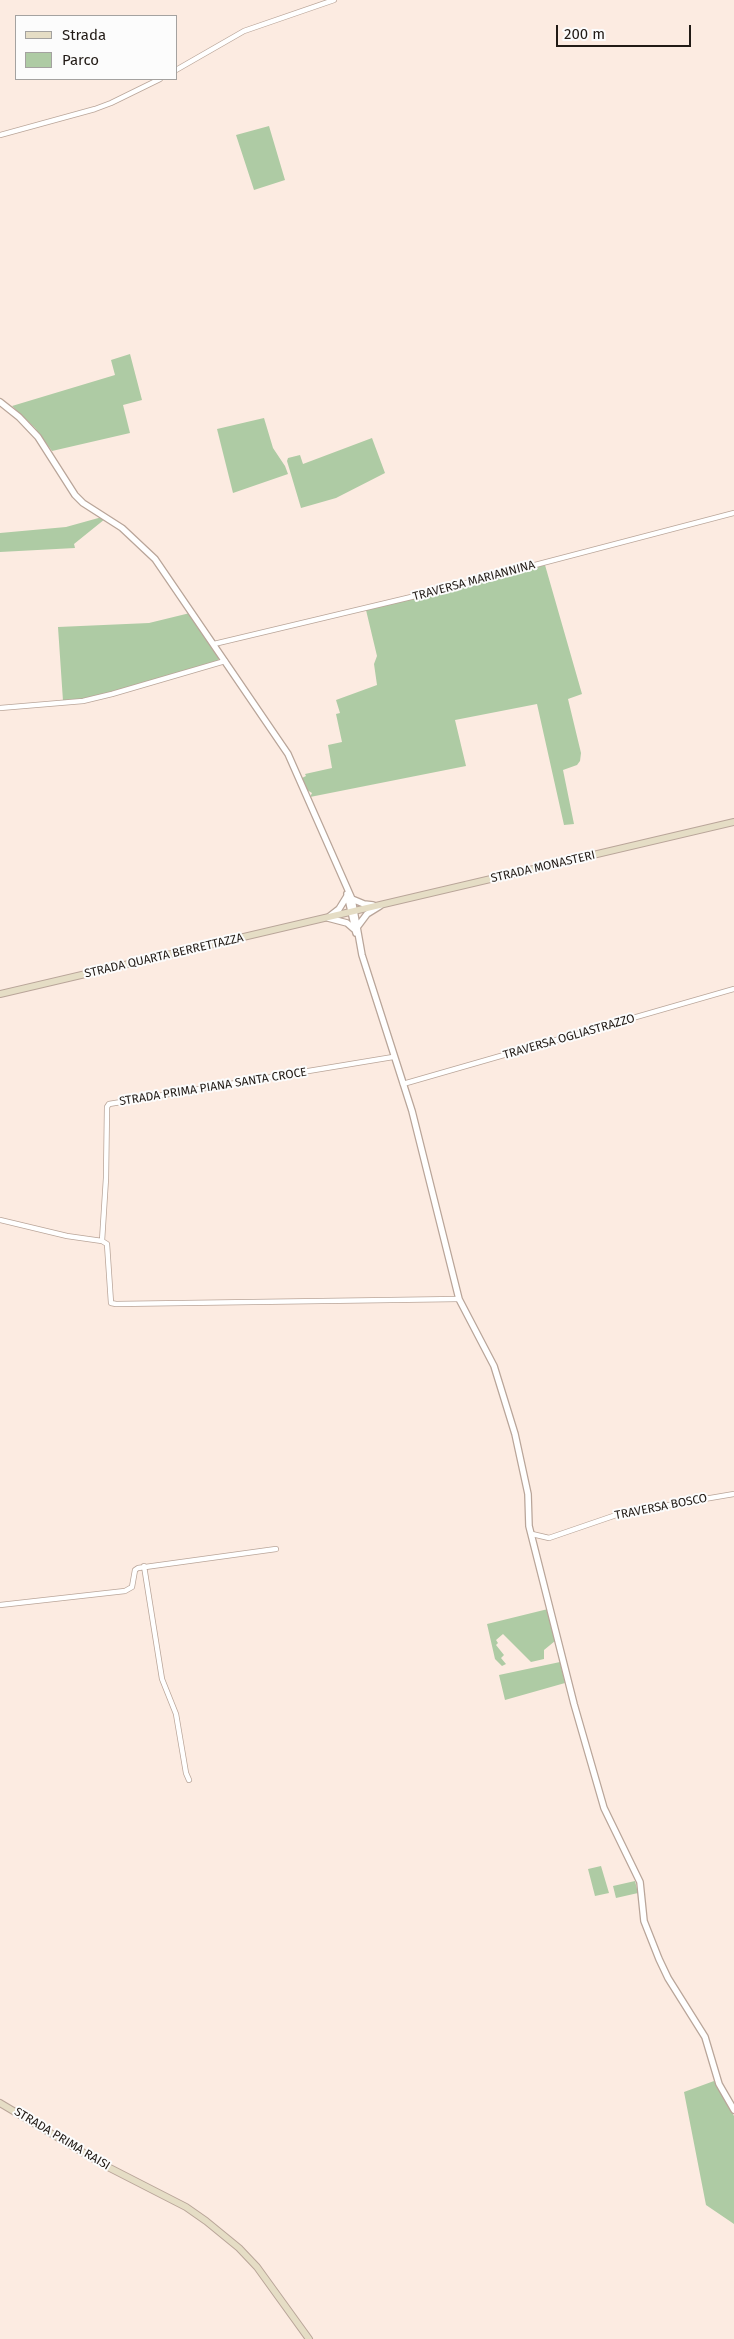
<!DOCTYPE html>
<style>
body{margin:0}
#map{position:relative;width:734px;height:2339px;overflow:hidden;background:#fcebe1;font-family:"Fira Sans",sans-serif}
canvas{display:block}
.legend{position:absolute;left:15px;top:15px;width:162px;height:65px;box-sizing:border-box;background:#fcfcfc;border:1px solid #a4a2a0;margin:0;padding:6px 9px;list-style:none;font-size:15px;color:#211a15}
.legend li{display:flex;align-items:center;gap:10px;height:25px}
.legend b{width:25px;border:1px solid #a4a2a0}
.scale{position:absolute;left:556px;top:25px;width:135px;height:22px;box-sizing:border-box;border:2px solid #211a15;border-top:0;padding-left:6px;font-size:15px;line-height:18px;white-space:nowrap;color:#211a15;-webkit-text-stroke:4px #fcfcfc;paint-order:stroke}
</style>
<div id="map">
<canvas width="734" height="2339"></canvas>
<ul class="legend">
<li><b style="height:6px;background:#e5ddc5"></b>Strada</li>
<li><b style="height:14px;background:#aecba4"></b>Parco</li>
</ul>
<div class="scale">200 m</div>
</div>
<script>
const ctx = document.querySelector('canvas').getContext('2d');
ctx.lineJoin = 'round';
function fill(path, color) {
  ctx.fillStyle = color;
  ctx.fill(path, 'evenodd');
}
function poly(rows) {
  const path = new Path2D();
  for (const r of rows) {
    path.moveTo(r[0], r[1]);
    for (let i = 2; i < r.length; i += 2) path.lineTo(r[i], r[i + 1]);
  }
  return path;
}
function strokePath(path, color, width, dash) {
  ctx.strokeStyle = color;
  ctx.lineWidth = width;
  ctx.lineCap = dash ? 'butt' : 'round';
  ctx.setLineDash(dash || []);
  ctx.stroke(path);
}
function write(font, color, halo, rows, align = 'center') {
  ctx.font = font + ' "Fira Sans",sans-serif';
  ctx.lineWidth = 4;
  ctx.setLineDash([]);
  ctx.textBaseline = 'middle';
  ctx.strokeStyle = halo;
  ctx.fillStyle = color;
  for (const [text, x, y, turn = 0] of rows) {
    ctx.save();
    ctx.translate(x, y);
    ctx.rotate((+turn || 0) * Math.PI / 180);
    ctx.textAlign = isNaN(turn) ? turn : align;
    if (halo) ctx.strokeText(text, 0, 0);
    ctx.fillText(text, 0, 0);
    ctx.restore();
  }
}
fill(poly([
 [269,126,285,180,254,190,236,135],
 [130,354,142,400,123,405,130,433,52,451,35,428,12,406,115,375,111,360],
 [264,418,273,448,285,466,288,474,233,493,217,429],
 [372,438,385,473,336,498,301,508,287,461,288,458,300,455,303,464],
 [102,517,105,519,74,544,75,548,0,552,0,533,66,527],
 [545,565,582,694,568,699,581,753,580,761,577,765,563,770,574,824,564,825,537,704,455,720,466,766,310,797,312,793,307,790,302,778,306,776,305,774,332,768,328,745,342,742,336,714,340,713,336,700,377,685,374,664,377,656,366,610],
 [190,613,220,656,218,661,116,691,81,700,63,701,58,627,149,623],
 [548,1609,555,1641,544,1650,544,1659,531,1662,503,1634,496,1640,498,1643,496,1645,504,1655,501,1658,506,1664,502,1666,495,1659,487,1624],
 [560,1662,565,1683,505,1700,499,1675],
 [601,1866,609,1893,595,1896,588,1869],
 [635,1881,638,1893,616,1898,613,1886],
 [714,2081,734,2116,734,2224,706,2205,684,2092]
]), '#aecba4');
const minor = poly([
 [176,70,244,31,334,0],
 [0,135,95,109,111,103,160,79],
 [214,644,428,593,734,513],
 [0,708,83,701,112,694,225,661],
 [403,1084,734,989],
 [0,1220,67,1236,102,1241,107,1244,111,1303,116,1304,459,1299],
 [102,1241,106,1178,107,1107,109,1104,393,1057],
 [532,1534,549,1538,622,1513,734,1494],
 [144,1566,162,1679,176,1714,186,1773,189,1780],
 [0,1605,125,1591,132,1587,135,1570,138,1568,276,1549]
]);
const tertiary = poly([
 [0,402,19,417,38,437,75,495,83,503,122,528,155,559,288,754,352,899,362,955,412,1111,459,1299,494,1366,515,1434,528,1494,529,1526,574,1704,604,1808,640,1882,644,1921,659,1959,668,1978,705,2037,719,2084,734,2110],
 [347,894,356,933],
 [352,899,364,904,373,905],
 [330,916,339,909,347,896],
 [328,918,347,923,355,930],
 [358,926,367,914,380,906]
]);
const secondary = poly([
 [0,994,734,822],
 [0,2103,104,2165,186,2207,206,2221,239,2248,257,2267,309,2339]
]);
strokePath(minor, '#b9a599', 6);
strokePath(tertiary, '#b9a599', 8);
strokePath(secondary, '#b9a599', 8);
strokePath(minor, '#fff', 4.5);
strokePath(tertiary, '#fff', 5.5);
strokePath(secondary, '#e5ddc5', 6);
write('12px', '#211a15', '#fcfcfc', [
 ["TRAVERSA MARIANNINA",474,581,-15],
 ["STRADA MONASTERI",543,867,-13],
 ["STRADA QUARTA BERRETTAZZA",164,956,-13],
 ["TRAVERSA OGLIASTRAZZO",569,1037,-16],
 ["STRADA PRIMA PIANA SANTA CROCE",213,1087,-9],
 ["TRAVERSA BOSCO",661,1507,-11],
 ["STRADA PRIMA RAISI",62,2139,31]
]);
</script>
